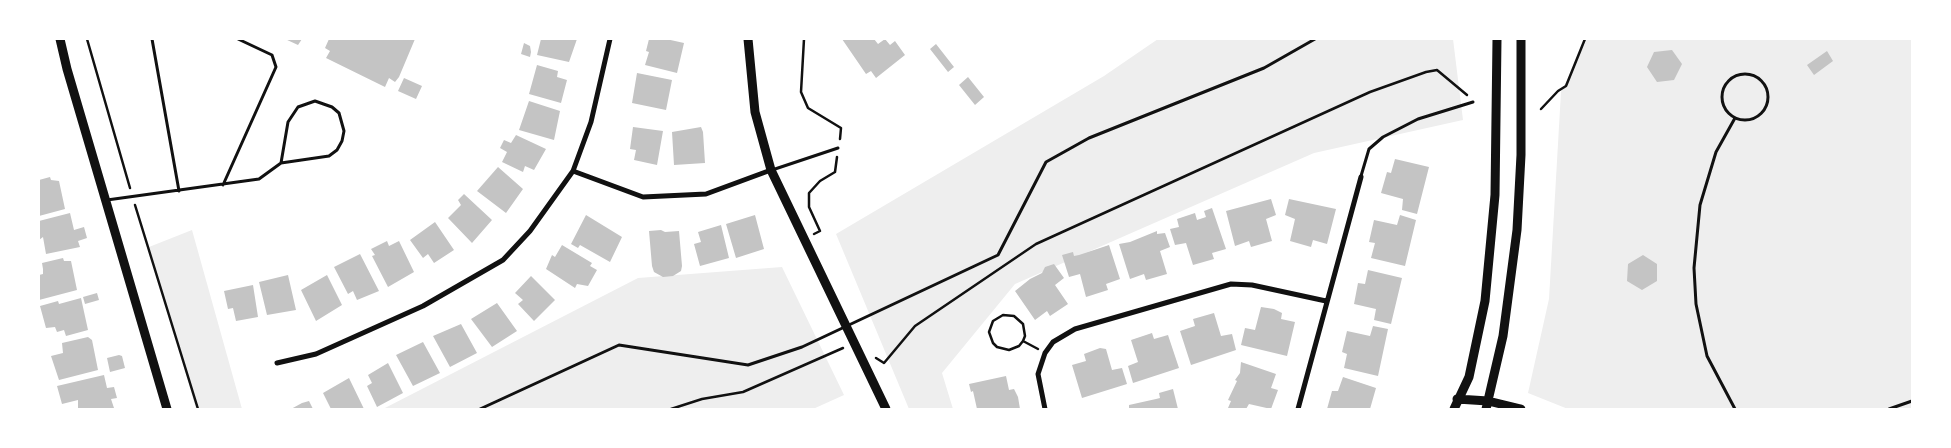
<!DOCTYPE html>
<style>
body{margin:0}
#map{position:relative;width:1951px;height:448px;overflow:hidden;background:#fff;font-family:"PT Sans",sans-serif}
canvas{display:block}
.frame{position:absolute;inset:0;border:40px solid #fff;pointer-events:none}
</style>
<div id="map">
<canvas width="1951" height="448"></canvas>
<div class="frame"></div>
</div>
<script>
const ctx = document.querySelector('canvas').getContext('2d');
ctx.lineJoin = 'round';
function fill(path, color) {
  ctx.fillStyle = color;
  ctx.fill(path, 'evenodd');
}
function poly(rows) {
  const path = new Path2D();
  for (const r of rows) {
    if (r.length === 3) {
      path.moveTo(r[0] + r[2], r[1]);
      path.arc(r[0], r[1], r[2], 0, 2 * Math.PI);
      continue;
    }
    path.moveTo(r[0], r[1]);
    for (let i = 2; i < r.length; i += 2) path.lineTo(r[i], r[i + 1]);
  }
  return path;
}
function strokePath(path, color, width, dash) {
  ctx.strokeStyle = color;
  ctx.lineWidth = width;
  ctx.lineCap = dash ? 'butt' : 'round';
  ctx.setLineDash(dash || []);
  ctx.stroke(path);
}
fill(poly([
 [1158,39,1453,39,1463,120,1314,153,1015,284,942,373,953,409,909,409,836,234,1104,76],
 [1587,39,1912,39,1912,409,1568,409,1528,393,1549,299,1561,92],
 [192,230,242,409,196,409,149,247],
 [782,267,844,395,813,409,383,409,638,278]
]), '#eee');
fill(poly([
 [285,39,302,39,298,45],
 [329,39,415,39,399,77,395,82,389,78,385,87,326,58,330,51,325,48],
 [541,39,577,39,569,62,537,55],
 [649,39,666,39,684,43,677,73,645,65,649,52,646,51],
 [842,39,874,39,878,44,885,39,890,45,895,41,905,55,876,78,871,71,866,74],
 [524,43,530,46,531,52,530,57,521,54],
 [936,44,954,67,948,72,930,49],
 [1672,50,1682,64,1674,80,1657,82,1647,67,1654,52],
 [1827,51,1833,61,1814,75,1807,65],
 [537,65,558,71,557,77,567,80,561,103,529,94],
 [637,73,672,80,666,110,632,103],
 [968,77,984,97,975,105,959,85],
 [404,78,422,86,416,99,398,91],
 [529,101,560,111,554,140,519,130],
 [633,127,663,131,657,165,634,160,636,150,630,149],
 [701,127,703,132,705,163,674,165,672,132],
 [516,135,546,149,534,170,525,166,523,172,502,162,507,152,500,148,504,140,511,143],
 [1395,159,1429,167,1417,214,1402,210,1403,199,1381,193,1387,172,1391,173],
 [498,167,523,189,506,213,477,191],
 [50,177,51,180,59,181,65,209,39,216,39,180],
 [464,194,492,220,472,243,448,218,461,205,458,200],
 [1271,199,1276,215,1266,219,1272,241,1251,247,1249,241,1235,246,1226,211],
 [1289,199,1336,209,1327,244,1313,240,1311,247,1290,241,1295,219,1285,215],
 [1212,208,1226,249,1212,253,1214,259,1193,265,1186,243,1175,245,1170,229,1179,227,1177,219,1195,213,1197,220,1206,217,1204,211],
 [70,213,74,230,84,227,87,238,78,241,80,247,46,254,43,237,39,240,39,221],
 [586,215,622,237,610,262,580,245,578,248,571,244],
 [755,215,764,249,736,258,726,224],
 [1400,215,1416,220,1405,266,1371,258,1375,243,1369,242,1374,220,1397,225],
 [435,222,454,250,434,263,428,254,423,258,410,240],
 [721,225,729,258,700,266,694,244,701,242,698,232],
 [661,230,665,232,679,231,682,266,681,271,673,276,663,277,654,272,652,266,649,231],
 [1157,231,1157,234,1165,233,1170,247,1160,251,1167,274,1146,280,1144,274,1130,279,1119,244,1130,242],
 [387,241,389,246,399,241,414,272,388,287,372,256,375,255,371,249],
 [562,245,592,263,590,266,597,270,588,286,577,284,575,288,546,269,552,255,555,257],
 [1109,245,1120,279,1106,284,1108,290,1086,297,1080,274,1069,277,1062,255,1073,252,1074,256,1079,255],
 [360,254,379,291,357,300,353,291,348,294,334,267],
 [1643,255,1657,264,1657,281,1642,290,1627,281,1628,264],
 [63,258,64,261,71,261,77,290,39,300,39,275,43,274,43,269,42,263],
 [1054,264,1064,278,1055,285,1068,304,1050,316,1047,311,1035,320,1015,291,1030,279,1042,273,1045,267],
 [1368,270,1402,278,1391,324,1374,320,1376,309,1354,304,1358,283,1365,284],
 [288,275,296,310,267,315,259,282],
 [327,275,342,305,316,321,301,290],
 [531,276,555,300,534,321,518,304,523,300,515,293],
 [253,285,258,317,236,321,233,308,228,309,224,291],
 [97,293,99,300,85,304,83,297],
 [81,298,88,330,66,336,64,330,57,332,55,327,46,328,40,306,58,301,59,304],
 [497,303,517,331,492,347,471,319],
 [1261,307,1274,309,1282,313,1281,319,1295,322,1287,356,1241,345,1245,328,1255,330],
 [1214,313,1221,336,1232,334,1236,350,1191,365,1180,331,1195,326,1193,319],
 [461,324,477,353,450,367,433,336],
 [1373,326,1388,329,1378,376,1344,368,1347,354,1342,352,1347,331,1370,336],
 [1152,333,1154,339,1168,335,1179,368,1133,383,1128,366,1138,362,1131,340],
 [88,337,92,340,98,370,59,380,51,356,63,353,62,343],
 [423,342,440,373,413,386,396,355],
 [1100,348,1106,349,1112,370,1122,368,1127,384,1082,398,1072,365,1086,361,1084,354],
 [119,355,122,356,125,368,110,372,107,358],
 [1241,362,1276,374,1271,388,1278,390,1271,409,1249,404,1246,409,1228,408,1231,401,1228,400,1237,381,1235,380,1240,373],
 [388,363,403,393,377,407,367,386,372,383,368,375],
 [104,375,107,388,114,387,117,398,111,399,114,408,78,409,78,400,62,404,57,386],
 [1006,376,1009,390,1014,389,1018,397,1020,409,977,409,973,391,971,392,969,384],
 [1343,377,1376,388,1370,409,1327,409,1332,391,1338,391],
 [349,378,364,409,331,409,323,393],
 [1173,389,1178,409,1129,409,1129,405,1156,399,1160,398,1159,393],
 [309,401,313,409,291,409,302,403]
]), '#c4c4c4');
strokePath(poly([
 [87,39,130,188],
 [804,39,801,92,808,108,841,128,840,139],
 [1541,109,1558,91,1566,86,1585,39],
 [135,205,198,409],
 [814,234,820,231,809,207,809,193,820,181,835,172,837,157],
 [1023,341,1025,336,1023,324,1014,316,1003,315,993,321,989,332,993,343,997,347,1009,350,1019,346,1023,341,1038,349],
 [876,358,884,363,915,326,1036,244,1370,92,1426,72,1437,70,1467,95],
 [671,409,702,399,743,392,843,348]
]), '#111', 2.5);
strokePath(poly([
 [152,39,179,191],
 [1745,97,23],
 [772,170,838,148],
 [1361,176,1369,149,1383,137,1418,119,1473,102],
 [223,185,276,67,272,55,238,39],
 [107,200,259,179,281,163,329,156,337,150,342,141,344,131,339,113,332,107,315,101,298,107,288,122,281,163],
 [480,409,619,345,748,365,802,347,998,255,1046,162,1089,138,1264,68,1315,39],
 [1735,409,1707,356,1696,304,1694,268,1700,205,1716,152,1735,118],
 [1889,409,1912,401]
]), '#111', 3);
strokePath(poly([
 [573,171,643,197,706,194,771,170],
 [277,363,316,354,423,306,503,260,530,231,573,171,591,122,610,39],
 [1045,409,1038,374,1045,353,1053,342,1075,329,1231,284,1252,285,1326,301],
 [1298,409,1361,177]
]), '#111', 5);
strokePath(poly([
 [60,39,67,69,167,409],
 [748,39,755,112,771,170,886,409],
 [1457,399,1488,401,1521,409],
 [1454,409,1469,377,1485,301,1495,195,1497,39],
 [1486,409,1503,336,1517,230,1521,155,1521,39]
]), '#111', 9);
</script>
